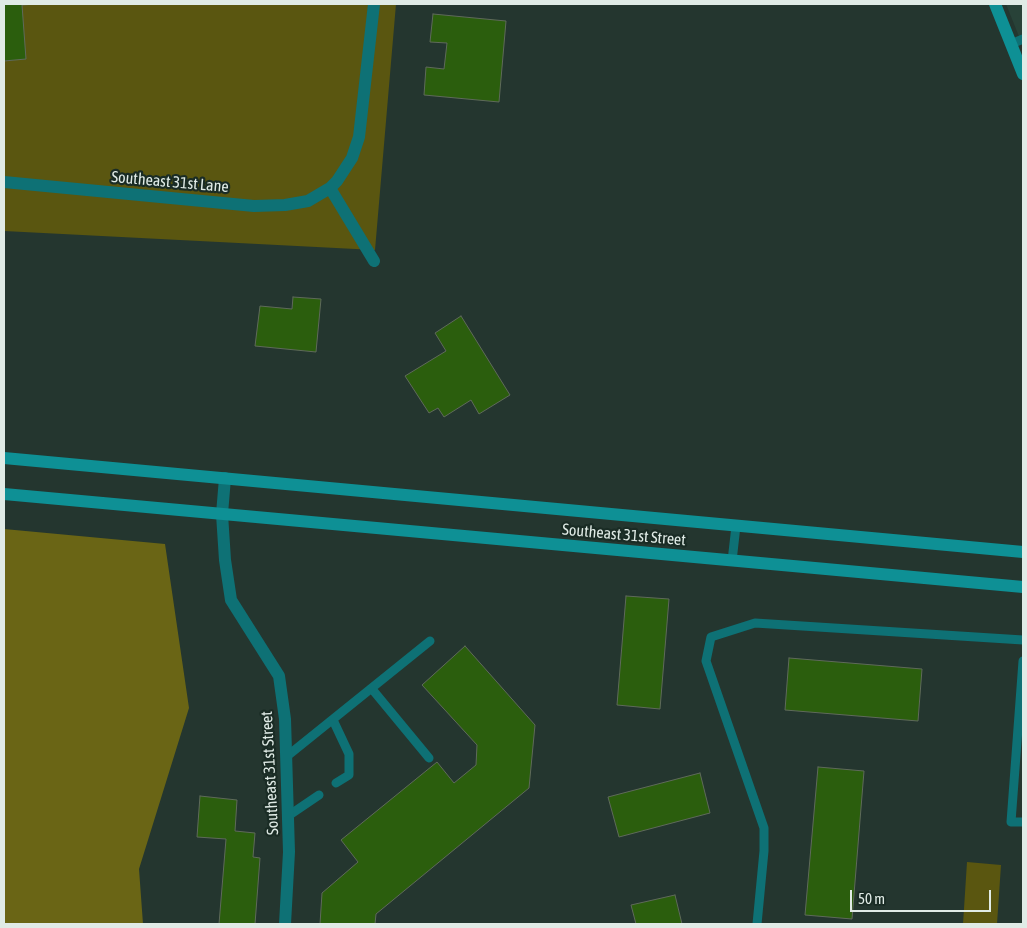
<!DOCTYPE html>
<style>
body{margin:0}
#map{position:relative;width:1027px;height:928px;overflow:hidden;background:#24362f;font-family:"Asap Condensed",sans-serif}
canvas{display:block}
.frame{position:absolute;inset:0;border:5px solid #e0ebe6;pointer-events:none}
.scale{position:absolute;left:850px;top:890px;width:141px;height:22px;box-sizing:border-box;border:2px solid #e0ebe6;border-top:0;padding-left:6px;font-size:15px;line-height:18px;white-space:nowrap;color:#e0ebe6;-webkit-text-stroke:4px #1a2c25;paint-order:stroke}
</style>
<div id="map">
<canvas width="1027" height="928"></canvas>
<div class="frame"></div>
<div class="scale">50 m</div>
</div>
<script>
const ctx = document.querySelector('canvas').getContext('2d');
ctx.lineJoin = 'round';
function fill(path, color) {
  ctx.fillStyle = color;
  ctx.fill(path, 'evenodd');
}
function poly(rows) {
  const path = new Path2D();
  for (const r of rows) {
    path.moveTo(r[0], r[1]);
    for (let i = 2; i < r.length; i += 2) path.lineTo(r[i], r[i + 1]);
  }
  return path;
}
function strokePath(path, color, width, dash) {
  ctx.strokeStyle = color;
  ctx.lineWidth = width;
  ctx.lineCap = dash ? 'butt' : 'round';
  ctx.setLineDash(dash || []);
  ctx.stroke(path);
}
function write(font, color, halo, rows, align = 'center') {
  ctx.font = font + ' "Asap Condensed",sans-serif';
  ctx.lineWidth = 4.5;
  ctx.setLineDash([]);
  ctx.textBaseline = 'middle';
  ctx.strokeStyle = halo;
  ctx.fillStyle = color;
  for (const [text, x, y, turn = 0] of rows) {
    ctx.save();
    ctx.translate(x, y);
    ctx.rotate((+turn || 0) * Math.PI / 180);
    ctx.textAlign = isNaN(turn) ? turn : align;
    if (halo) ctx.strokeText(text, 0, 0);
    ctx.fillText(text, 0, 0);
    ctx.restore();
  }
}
fill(poly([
 [1006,4,1023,4,1023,47,1020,39]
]), '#284238');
fill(poly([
 [4,4,396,4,375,250,4,231],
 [967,862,1001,865,997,924,963,924]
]), '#5a5610');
fill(poly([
 [4,529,165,544,189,708,139,869,143,924,4,924]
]), '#6a6515');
const building = poly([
 [4,4,36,4,22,5,26,59,4,61,4,4],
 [433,14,506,21,499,102,424,95,426,67,444,69,447,43,430,42,433,14],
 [293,297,321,299,316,352,255,346,260,306,292,309,293,297],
 [461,316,510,395,479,414,471,400,444,417,438,408,429,413,405,376,446,351,435,333,461,316],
 [626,596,669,599,660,709,617,705,626,596],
 [465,646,535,725,529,788,376,914,375,924,320,924,322,893,358,862,341,840,437,762,454,783,476,765,477,745,422,685,465,646],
 [789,658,922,669,918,721,785,710,789,658],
 [818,767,864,771,852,919,805,915,818,767],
 [700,773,710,813,619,837,608,797,700,773],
 [200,796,237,800,235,831,255,833,253,857,260,858,255,924,219,924,226,839,197,837,200,796],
 [675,895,682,924,636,924,631,905,675,895]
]);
fill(building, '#2b5e0d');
strokePath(building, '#5f6a5b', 1);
strokePath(poly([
 [1011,44,1023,39],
 [732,561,736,526],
 [1023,661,1011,822,1023,822],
 [372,689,429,758],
 [333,720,349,754,349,775,336,783],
 [286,757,430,641],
 [288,816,319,795],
 [757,924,764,851,764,828,706,661,711,637,755,623,1023,640]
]), '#0e7175', 9);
strokePath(poly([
 [4,182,254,206,285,205,308,201,330,188],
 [374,261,330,188,337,181,352,158,359,137,374,4],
 [225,478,222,514,225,560,231,600,279,676,285,719,289,852,285,924]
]), '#0e7175', 12);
strokePath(poly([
 [995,4,1023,74],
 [4,458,1023,552],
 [4,494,1023,587]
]), '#0e9095', 12);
write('16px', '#e0ebe6', '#1a2c25', [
 ["Southeast 31st Lane",170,182,5],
 ["Southeast 31st Street",624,535,5],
 ["Southeast 31st Street",270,773,-93]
]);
</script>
